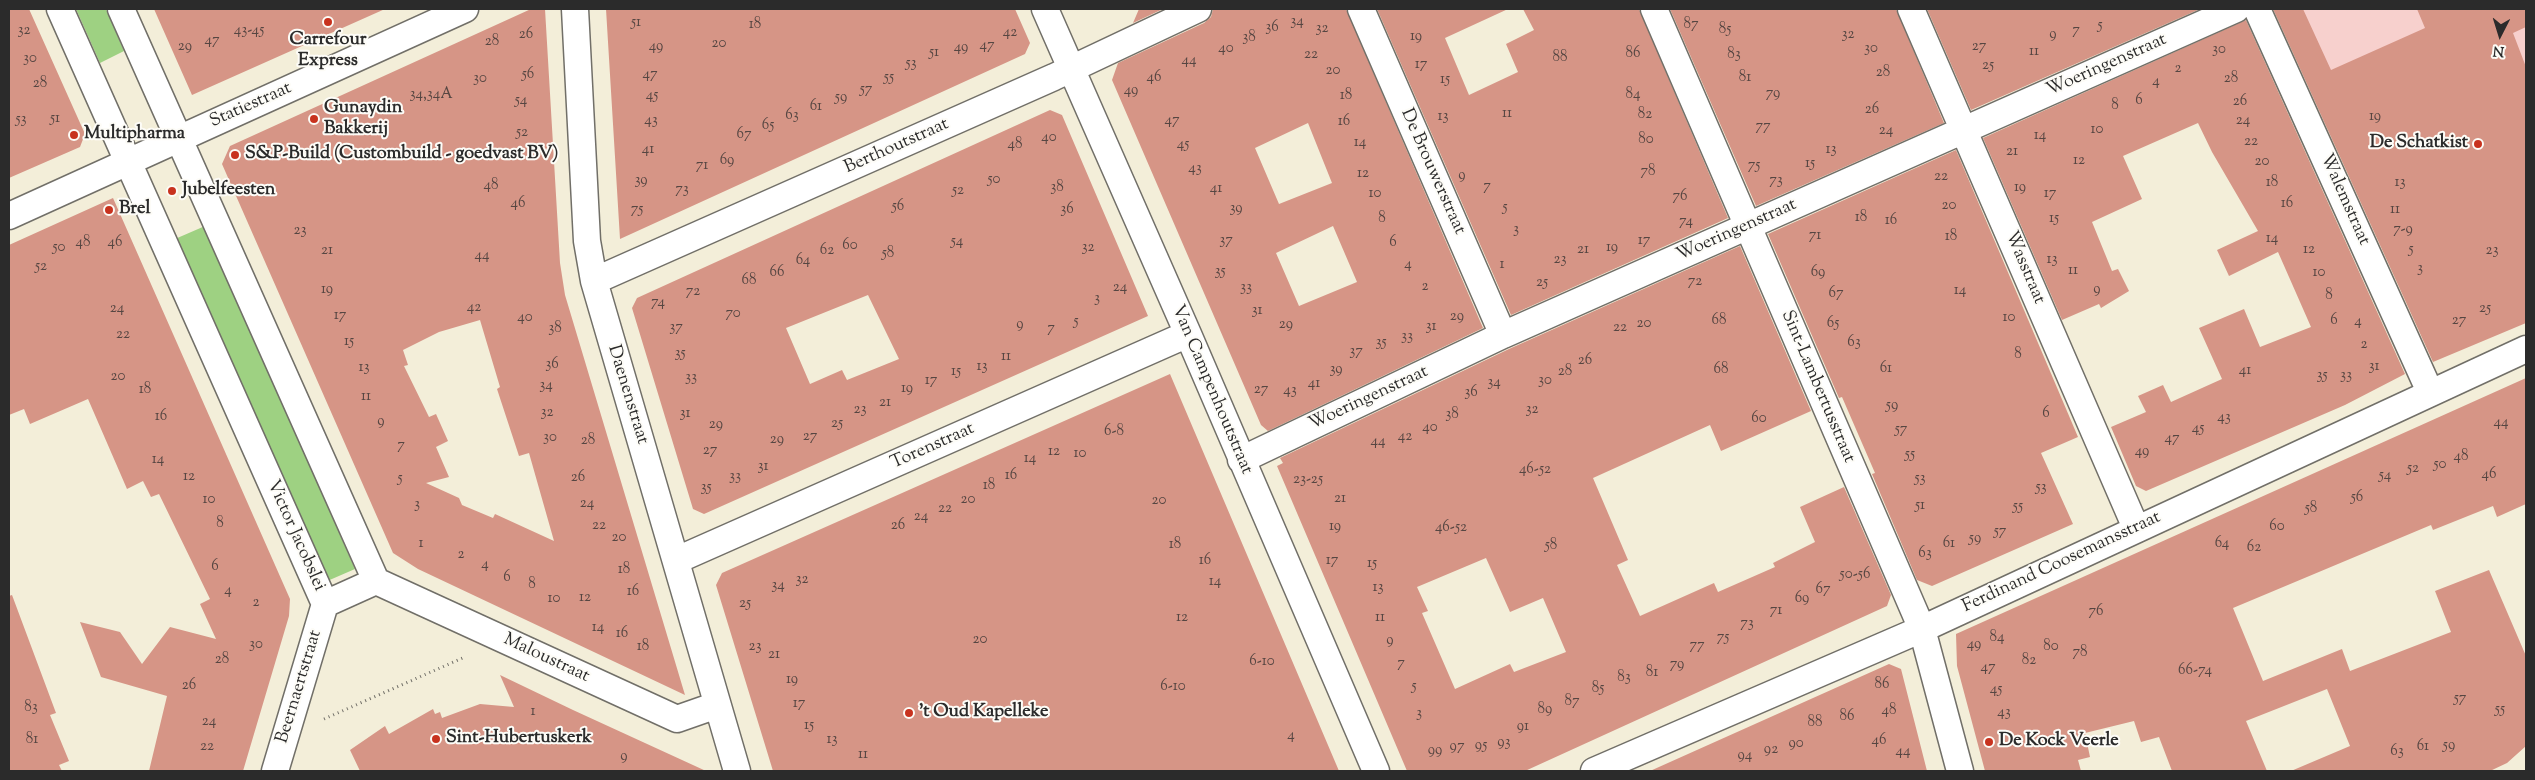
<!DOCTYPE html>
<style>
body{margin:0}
#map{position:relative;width:2535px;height:780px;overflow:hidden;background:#f3eed9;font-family:"Sorts Mill Goudy",serif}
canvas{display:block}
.frame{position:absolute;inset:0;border:10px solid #2b2b2b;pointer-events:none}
.north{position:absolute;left:2475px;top:10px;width:50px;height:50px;-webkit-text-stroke:4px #fdfcf7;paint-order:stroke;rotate:185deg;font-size:14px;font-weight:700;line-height:20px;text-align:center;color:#2b2b2b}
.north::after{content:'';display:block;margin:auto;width:18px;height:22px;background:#2b2b2b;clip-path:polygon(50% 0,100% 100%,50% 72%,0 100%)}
</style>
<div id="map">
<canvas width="2535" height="780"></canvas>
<div class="frame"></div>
<div class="north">N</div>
</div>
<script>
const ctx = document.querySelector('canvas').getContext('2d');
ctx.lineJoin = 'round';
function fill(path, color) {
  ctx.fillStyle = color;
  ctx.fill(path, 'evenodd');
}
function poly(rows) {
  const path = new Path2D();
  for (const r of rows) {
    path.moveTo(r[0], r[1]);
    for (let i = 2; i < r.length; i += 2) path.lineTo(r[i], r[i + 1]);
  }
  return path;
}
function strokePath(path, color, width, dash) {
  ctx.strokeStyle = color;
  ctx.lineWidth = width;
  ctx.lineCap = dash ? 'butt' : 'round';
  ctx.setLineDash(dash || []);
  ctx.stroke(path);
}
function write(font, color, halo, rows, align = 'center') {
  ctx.font = font + ' "Sorts Mill Goudy",serif';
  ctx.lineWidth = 4;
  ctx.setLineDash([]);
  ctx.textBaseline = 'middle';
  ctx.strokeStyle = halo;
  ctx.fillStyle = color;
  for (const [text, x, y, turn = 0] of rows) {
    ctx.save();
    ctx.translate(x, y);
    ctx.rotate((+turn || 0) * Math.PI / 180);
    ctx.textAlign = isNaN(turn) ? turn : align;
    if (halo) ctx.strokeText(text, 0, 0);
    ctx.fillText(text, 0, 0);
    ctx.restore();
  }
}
fill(poly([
 [2274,9,2526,9,2526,288,2463,150,2464,66,2327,128]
]), '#f7d0cd');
fill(poly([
 [76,9,106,9,124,51,100,63],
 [205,226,355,569,325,582,175,239]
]), '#9ed182');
fill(poly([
 [9,9,29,9,85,134,80,147,9,178],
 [154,9,385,9,192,95],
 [531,9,545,9,560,263,565,295,685,695,418,569,393,553,222,164,230,146],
 [480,320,500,387,497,389,519,456,529,453,554,541,495,514,493,518,462,505,459,498,426,483,449,477,436,447,448,441,436,414,429,417,404,366,408,365,403,350,439,332],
 [606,9,1015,9,1030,43,1025,54,620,239],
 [1139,9,1163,9,1133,23],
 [1213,9,1346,9,1483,328,1268,431,1261,425,1112,80,1118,63,1204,23,1211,17],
 [1308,123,1332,183,1279,204,1255,148],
 [1333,226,1357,282,1299,306,1276,253],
 [1377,9,1508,9,1445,38,1469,95,1518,72,1506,44,1534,30,1523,9,1639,9,1728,218,1511,315],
 [1670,9,1896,9,1944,123,1756,206],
 [1927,9,2200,9,1971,110],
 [2273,9,2303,9,2331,70,2425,28,2417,9,2526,9,2526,27,2513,33,2526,67,2526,323,2433,362],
 [2246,20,2405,374,2345,405,2146,491,2136,486,2111,427,2146,412,2138,396,2163,385,2171,402,2222,379,2199,328,2244,309,2260,347,2311,327,2278,252,2229,276,2217,250,2258,231,2212,152,2198,123,2123,156,2142,199,2092,222,2112,271,2118,269,2129,291,2101,308,2099,304,2062,320,1983,138],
 [1050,110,1062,115,1148,316,704,514,693,509,632,308,637,298],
 [868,295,899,359,847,380,842,370,810,384,786,328],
 [1956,150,2078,437,2041,453,2073,524,1932,586,1917,580,1872,474,1875,473,1842,397,1839,398,1768,234],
 [113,198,290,599,289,616,243,771,149,771,167,696,101,677,80,622,120,632,142,664,170,627,216,639,200,604,210,599,159,494,151,497,143,481,127,489,88,399,30,424,24,409,9,415,9,245],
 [1740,246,1811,411,1721,451,1710,425,1593,478,1628,560,1617,565,1640,616,1714,583,1718,592,1775,567,1773,563,1815,542,1800,507,1844,487,1891,595,1887,606,1525,771,1407,771,1277,466,1283,463,1280,458,1509,349],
 [1486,558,1510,612,1543,598,1566,652,1514,672,1510,664,1455,689,1422,613,1428,611,1417,587],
 [1170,374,1339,771,773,771,716,585,722,573],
 [2526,378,2526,504,2497,517,2493,506,2433,530,2431,525,2233,608,2263,681,2342,649,2350,671,2451,632,2435,591,2489,570,2526,656,2526,746,2507,763,2490,771,2291,771,2350,746,2327,689,2246,721,2267,771,2172,771,2159,737,2141,742,2134,721,2085,733,2090,757,2078,760,2081,771,1985,771,1957,666,1956,634],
 [12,595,56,713,50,715,69,761,59,765,62,771,9,771,9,596],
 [1889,664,1901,669,1927,771,1650,771],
 [500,675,573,710,706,771,360,771,350,750,385,726,389,734,433,709,435,714,440,712,442,718,480,704,514,707]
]), '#d69586');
const street = poly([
 [60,9,325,604],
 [121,9,376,581],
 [575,9,587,241,594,281,737,771],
 [1045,9,1188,334,1376,771],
 [1361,9,1503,335],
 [1654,9,1922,629,1960,771],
 [1911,9,2136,528],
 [2257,9,2430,392],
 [9,216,465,9],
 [594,281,1054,77,1198,9],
 [1241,460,1503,335,2236,9],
 [677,560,1188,334],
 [376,581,677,719,717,705],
 [325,604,376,581],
 [275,771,325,604],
 [1594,771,1922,629,2526,349]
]);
strokePath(street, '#716f68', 29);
strokePath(poly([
 [324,719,465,657]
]), '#716f68', 3, [1, 4]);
strokePath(street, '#fff', 26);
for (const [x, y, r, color] of [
 [328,22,5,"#c8321e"],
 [314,119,5,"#c8321e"],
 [74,135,5,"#c8321e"],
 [2478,144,5,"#c8321e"],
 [235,155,5,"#c8321e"],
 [172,191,5,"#c8321e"],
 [109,210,5,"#c8321e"],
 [909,713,5,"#c8321e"],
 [436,739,5,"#c8321e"],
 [1989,742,5,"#c8321e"]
]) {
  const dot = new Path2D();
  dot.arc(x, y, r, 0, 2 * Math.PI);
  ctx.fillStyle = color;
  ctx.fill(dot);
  strokePath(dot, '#fdfcf7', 2);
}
write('15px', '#564642', null, [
 ["34",1297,22],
 ["51",636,23],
 ["18",755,25],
 ["87",1691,25],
 ["5",2100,26],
 ["36",1272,28],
 ["32",1322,29],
 ["85",1725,30],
 ["32",24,31],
 ["43-45",249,31],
 ["7",2076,31],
 ["42",1010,33],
 ["26",526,35],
 ["32",1848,35],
 ["9",2053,35],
 ["19",1416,37],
 ["38",1249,38],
 ["47",212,41],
 ["28",492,42],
 ["20",719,44],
 ["47",987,46],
 ["29",185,47],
 ["49",656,47],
 ["27",1979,47],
 ["49",961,48],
 ["40",1226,49],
 ["30",1871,49],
 ["30",2219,50],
 ["11",2034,52],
 ["51",934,53],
 ["86",1633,54],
 ["22",1311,55],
 ["83",1734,55],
 ["88",1560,58],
 ["30",30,59],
 ["44",1189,61],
 ["53",911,64],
 ["17",1421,65],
 ["25",1988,66],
 ["2",2178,69],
 ["20",1333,71],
 ["28",1883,73],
 ["56",528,75],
 ["47",650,75],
 ["55",889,78],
 ["46",1154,78],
 ["81",1745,78],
 ["30",480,79],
 ["28",2231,79],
 ["15",1445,80],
 ["4",2156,82],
 ["28",40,84],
 ["57",866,90],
 ["49",1131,91],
 ["79",1773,94],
 ["34,34A",431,95],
 ["84",1633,95],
 ["45",652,96],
 ["18",1346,96],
 ["59",841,98],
 ["54",521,101],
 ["6",2139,101],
 ["26",2240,102],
 ["8",2115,106],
 ["61",816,107],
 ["26",1872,110],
 ["11",1507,114],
 ["82",1645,115],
 ["63",792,116],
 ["13",1443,117],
 ["19",2375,117],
 ["51",55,119],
 ["53",21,120],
 ["43",651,121],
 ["47",1172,121],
 ["24",2243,121],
 ["16",1344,122],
 ["65",768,126],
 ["77",1763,127],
 ["10",2097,130],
 ["24",1886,131],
 ["52",522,133],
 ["67",744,135],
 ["14",2040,136],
 ["40",1049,138],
 ["80",1646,140],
 ["22",2251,142],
 ["14",1360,143],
 ["48",1015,145],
 ["45",1183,145],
 ["41",648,150],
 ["13",1831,150],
 ["21",2012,152],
 ["69",727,161],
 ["12",2079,161],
 ["20",2262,162],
 ["15",1810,164],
 ["71",702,166],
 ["75",1754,166],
 ["43",1195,169],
 ["78",1648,172],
 ["12",1363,174],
 ["9",1462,176],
 ["22",1941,177],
 ["50",994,180],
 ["39",641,181],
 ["73",1776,181],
 ["18",2272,183],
 ["13",2400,183],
 ["48",491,186],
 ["7",1487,187],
 ["38",1057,188],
 ["19",2020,188],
 ["41",1216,189],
 ["73",682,190],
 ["52",958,191],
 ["10",1375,194],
 ["17",2050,194],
 ["76",1680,197],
 ["46",518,204],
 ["16",2287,204],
 ["20",1949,206],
 ["56",898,207],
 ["5",1505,208],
 ["39",1236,209],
 ["75",637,210],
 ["36",1067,210],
 ["11",2395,210],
 ["18",1861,218],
 ["8",1382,219],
 ["15",2054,219],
 ["16",1891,221],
 ["74",1686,222],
 ["3",1516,230],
 ["7-9",2403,230],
 ["23",300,231],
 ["71",1815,236],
 ["18",1951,237],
 ["14",2272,239],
 ["37",1226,241],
 ["17",1644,241],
 ["54",957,242],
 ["48",83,243],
 ["46",115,243],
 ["6",1393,243],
 ["60",850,246],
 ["50",59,248],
 ["32",1088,248],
 ["19",1612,248],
 ["21",1583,250],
 ["12",2309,250],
 ["5",2411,250],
 ["21",327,251],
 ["62",827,251],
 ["23",2492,251],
 ["58",888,254],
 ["44",482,256],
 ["23",1560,260],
 ["13",2052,260],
 ["64",803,261],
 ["4",1408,265],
 ["1",1502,265],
 ["52",41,267],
 ["3",2420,269],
 ["11",2073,271],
 ["35",1220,272],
 ["66",777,273],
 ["69",1818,273],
 ["10",2319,273],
 ["68",749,281],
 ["72",1695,282],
 ["25",1542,283],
 ["2",1425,287],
 ["24",1120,288],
 ["33",1246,288],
 ["19",327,290],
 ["9",2097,290],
 ["14",1960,291],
 ["72",693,292],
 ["67",1836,294],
 ["8",2329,296],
 ["3",1097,299],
 ["74",658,303],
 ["42",474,308],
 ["24",117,309],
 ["25",2485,309],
 ["31",1257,311],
 ["70",733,314],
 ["17",340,316],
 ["29",1457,317],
 ["40",525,318],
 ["10",2009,318],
 ["68",1719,321],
 ["6",2334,321],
 ["27",2459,321],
 ["5",1076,322],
 ["4",2358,322],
 ["20",1644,324],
 ["65",1833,324],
 ["9",1020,325],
 ["29",1286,325],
 ["31",1431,327],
 ["37",676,328],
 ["22",1620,328],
 ["38",555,329],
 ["7",1051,329],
 ["22",123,335],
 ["33",1407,337],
 ["15",349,342],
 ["35",1381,343],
 ["63",1854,343],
 ["2",2364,345],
 ["37",1356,352],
 ["35",680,354],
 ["8",2018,355],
 ["11",1006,357],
 ["26",1585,361],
 ["36",552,365],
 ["13",982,367],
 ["31",2374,367],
 ["13",364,368],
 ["61",1886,369],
 ["39",1336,370],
 ["68",1721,370],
 ["41",2245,371],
 ["15",956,372],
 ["28",1565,372],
 ["35",2322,376],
 ["33",2346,376],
 ["20",118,377],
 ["33",691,378],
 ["17",931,381],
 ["30",1545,381],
 ["34",1494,383],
 ["41",1314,384],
 ["34",546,386],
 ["19",907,389],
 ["18",145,390],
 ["27",1261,390],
 ["43",1290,391],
 ["36",1471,393],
 ["11",366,397],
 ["21",885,403],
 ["59",1892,406],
 ["23",860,410],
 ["32",1532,410],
 ["32",547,413],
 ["31",685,414],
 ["6",2046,414],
 ["38",1452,415],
 ["16",161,417],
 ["43",2224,418],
 ["60",1759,419],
 ["9",381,422],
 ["44",2501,423],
 ["25",837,424],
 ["29",716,425],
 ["40",1430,428],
 ["45",2198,429],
 ["57",1901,430],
 ["6-8",1114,432],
 ["27",810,437],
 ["42",1405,437],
 ["30",550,438],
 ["47",2172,439],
 ["29",777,440],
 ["28",588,441],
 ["44",1378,442],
 ["7",401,446],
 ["27",710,451],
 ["12",1054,452],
 ["49",2142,452],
 ["10",1080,454],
 ["55",1910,455],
 ["48",2461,457],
 ["14",1030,459],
 ["14",158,460],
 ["50",2440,465],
 ["31",763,467],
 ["52",2413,469],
 ["46-52",1535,470],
 ["46",2489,475],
 ["16",1011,476],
 ["54",2385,476],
 ["12",189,477],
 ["33",735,477],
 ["26",578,478],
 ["5",400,479],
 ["53",1920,479],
 ["23-25",1308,480],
 ["18",989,486],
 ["35",706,488],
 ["53",2041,488],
 ["56",2357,498],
 ["21",1340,499],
 ["10",209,500],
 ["20",968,500],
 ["20",1159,501],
 ["24",587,504],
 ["3",417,505],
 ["51",1920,506],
 ["55",2018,507],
 ["22",945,509],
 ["58",2311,509],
 ["24",921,517],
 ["8",220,524],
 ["22",599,526],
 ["26",898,526],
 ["19",1335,527],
 ["60",2277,527],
 ["46-52",1451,528],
 ["57",2000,532],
 ["20",619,538],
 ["59",1975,539],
 ["1",421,544],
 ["61",1949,544],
 ["64",2222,544],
 ["18",1175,545],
 ["58",1551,546],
 ["62",2254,548],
 ["63",1925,554],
 ["2",461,555],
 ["16",1205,561],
 ["17",1332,561],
 ["15",1372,564],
 ["4",485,565],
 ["6",215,567],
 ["18",624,570],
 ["50-56",1855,575],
 ["6",507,578],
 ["32",802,580],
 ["14",1215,582],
 ["8",532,585],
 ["34",778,586],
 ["13",1378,588],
 ["67",1823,590],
 ["4",228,591],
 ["16",633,592],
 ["12",585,598],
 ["10",554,599],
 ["69",1802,599],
 ["2",256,603],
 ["25",745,604],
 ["71",1776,611],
 ["76",2096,612],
 ["12",1182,618],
 ["11",1380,618],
 ["73",1747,624],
 ["14",598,628],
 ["16",622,634],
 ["75",1723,638],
 ["84",1997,638],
 ["20",980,640],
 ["9",1390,641],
 ["30",256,645],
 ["49",1974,645],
 ["77",1697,646],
 ["18",643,647],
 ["23",755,647],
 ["80",2051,647],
 ["78",2080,653],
 ["21",774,655],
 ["28",222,660],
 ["82",2029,661],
 ["6-10",1262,662],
 ["7",1401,664],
 ["79",1677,665],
 ["47",1988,668],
 ["66-74",2195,671],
 ["81",1652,673],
 ["83",1624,678],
 ["19",792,680],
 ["86",1882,685],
 ["26",189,686],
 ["6-10",1173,687],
 ["5",1414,687],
 ["85",1598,689],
 ["45",1996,690],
 ["57",2460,699],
 ["87",1572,702],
 ["17",799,704],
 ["83",31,708],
 ["89",1545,710],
 ["55",2500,710],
 ["48",1889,711],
 ["1",533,712],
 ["43",2004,713],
 ["3",1419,714],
 ["86",1847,717],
 ["24",209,722],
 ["88",1815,723],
 ["15",809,726],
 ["91",1523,727],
 ["4",1291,736],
 ["81",32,740],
 ["13",832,740],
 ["46",1879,741],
 ["93",1504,743],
 ["90",1796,744],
 ["95",1481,746],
 ["59",2449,746],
 ["22",207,747],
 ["97",1457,747],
 ["61",2423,747],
 ["92",1771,750],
 ["99",1435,751],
 ["44",1903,752],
 ["63",2397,752],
 ["11",863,755],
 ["94",1745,756],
 ["9",624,757]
]);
write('bold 18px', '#2b2b2b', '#fdfcf7', [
 ["Carrefour",328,41,"center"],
 ["Express",328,62,"center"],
 ["Gunaydin",324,109],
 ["Bakkerij",324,130],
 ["Multipharma",84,135],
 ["De Schatkist",2468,144,"right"],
 ["S&P-Build (Custombuild - goedvast BV)",245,155],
 ["Jubelfeesten",182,191],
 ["Brel",119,210],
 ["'t Oud Kapelleke",919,713],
 ["Sint-Hubertuskerk",446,739],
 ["De Kock Veerle",1999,742]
], 'left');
write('18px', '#2b2b2b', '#fdfcf7', [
 ["Woeringenstraat",2107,66,-24],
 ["Statiestraat",251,106,-24],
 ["Berthoutstraat",897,147,-24],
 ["De Brouwerstraat",1432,172,66],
 ["Walemstraat",2344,200,66],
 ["Woeringenstraat",1737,231,-24],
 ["Wasstraat",2024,268,67],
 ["Sint-Lambertusstraat",1817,387,67],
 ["Van Campenhoutstraat",1211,390,67],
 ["Daenenstraat",627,395,73],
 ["Woeringenstraat",1369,399,-25],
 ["Torenstraat",933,447,-24],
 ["Victor Jacobslei",295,536,66],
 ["Ferdinand Coosemansstraat",2062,563,-25],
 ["Maloustraat",546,659,25],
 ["Beernaertstraat",300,687,-73]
]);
</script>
